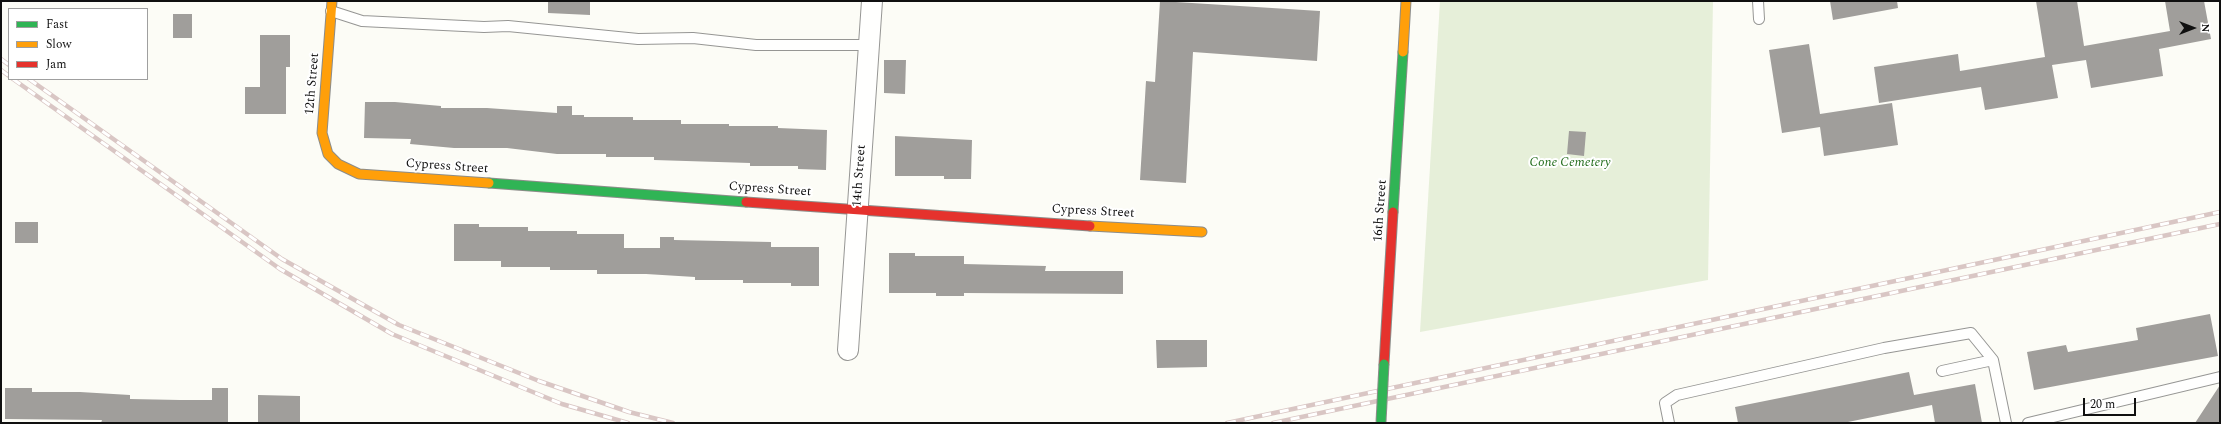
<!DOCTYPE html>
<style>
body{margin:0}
#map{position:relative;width:2221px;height:424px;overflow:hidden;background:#fcfcf6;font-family:Spectral,serif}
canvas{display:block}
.frame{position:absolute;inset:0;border:2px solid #101010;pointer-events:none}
.legend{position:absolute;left:8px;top:8px;width:140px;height:72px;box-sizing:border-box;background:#fff;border:1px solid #9f9f9f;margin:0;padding:5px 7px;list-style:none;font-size:12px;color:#101010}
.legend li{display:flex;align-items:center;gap:8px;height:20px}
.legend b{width:20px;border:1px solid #9f9f9f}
.north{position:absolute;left:2173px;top:8px;width:40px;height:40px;-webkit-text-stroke:3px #fff;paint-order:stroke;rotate:90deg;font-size:11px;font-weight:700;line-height:16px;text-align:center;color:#101010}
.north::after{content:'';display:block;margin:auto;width:14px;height:18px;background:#101010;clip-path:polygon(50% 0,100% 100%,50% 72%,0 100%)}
.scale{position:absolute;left:2083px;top:398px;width:53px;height:18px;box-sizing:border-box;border:2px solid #101010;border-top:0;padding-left:5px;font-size:12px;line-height:14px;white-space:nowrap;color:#101010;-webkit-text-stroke:3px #fff;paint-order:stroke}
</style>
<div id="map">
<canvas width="2221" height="424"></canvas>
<div class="frame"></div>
<ul class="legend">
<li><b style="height:5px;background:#30b455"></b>Fast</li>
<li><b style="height:5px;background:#ff9f0a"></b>Slow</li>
<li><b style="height:5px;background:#e5322d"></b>Jam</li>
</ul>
<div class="north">N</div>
<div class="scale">20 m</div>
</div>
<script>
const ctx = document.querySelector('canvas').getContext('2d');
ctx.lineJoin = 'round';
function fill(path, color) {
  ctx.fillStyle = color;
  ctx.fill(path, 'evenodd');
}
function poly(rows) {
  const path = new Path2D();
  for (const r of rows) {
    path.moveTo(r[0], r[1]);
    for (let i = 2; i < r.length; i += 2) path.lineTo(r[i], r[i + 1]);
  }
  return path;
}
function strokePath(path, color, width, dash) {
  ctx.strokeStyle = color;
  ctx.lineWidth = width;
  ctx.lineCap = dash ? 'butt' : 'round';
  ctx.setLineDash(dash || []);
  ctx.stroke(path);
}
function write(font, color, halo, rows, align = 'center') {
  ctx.font = font + ' Spectral,serif';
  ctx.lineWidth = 4;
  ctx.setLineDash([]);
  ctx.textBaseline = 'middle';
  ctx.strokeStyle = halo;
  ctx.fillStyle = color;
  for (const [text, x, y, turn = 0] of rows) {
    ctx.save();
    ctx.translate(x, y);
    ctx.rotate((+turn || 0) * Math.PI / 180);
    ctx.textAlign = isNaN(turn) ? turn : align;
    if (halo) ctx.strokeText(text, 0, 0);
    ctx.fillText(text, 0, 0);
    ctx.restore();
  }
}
fill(poly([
 [1440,1,1713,1,1708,280,1420,332]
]), '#e6efd9');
fill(poly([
 [548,1,590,1,590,15,548,13],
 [1160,1,1320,11,1317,61,1193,52,1186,183,1140,180,1146,81,1155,82],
 [1830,1,1897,1,1898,8,1833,20],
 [2036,1,2077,1,2084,46,2170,31,2165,1,2204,1,2211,39,2159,49,2163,76,2091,88,2086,60,2052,65,2058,98,1985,110,1981,87,1879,103,1874,67,1958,54,1960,71,2045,57],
 [173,14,192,14,192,38,173,38],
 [260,35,290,35,290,67,286,67,286,114,245,114,245,87,260,87],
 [1809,44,1820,114,1892,103,1898,145,1824,156,1820,127,1782,133,1769,50],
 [884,60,906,60,905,94,884,93],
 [365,102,395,102,441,106,441,108,487,108,557,113,557,106,572,106,572,115,584,115,584,117,633,117,633,120,681,120,681,124,729,124,729,126,778,126,778,128,827,130,826,170,798,169,798,166,750,166,750,163,654,160,654,157,606,157,606,154,557,154,507,148,454,148,410,144,411,139,364,138],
 [1569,131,1586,132,1584,156,1567,154],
 [895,136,972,140,971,179,944,179,944,176,895,176],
 [15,222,38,222,38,243,15,243],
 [454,224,479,224,479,227,528,227,528,231,577,231,577,234,624,234,624,248,660,248,660,237,674,237,674,240,771,242,771,247,819,247,819,286,791,286,791,283,743,283,743,280,695,280,695,277,646,274,597,274,597,270,550,270,550,267,501,267,501,261,454,261],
 [889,253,915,253,915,256,964,256,964,264,1046,266,1045,271,1123,271,1123,294,964,293,964,296,936,296,936,293,889,293],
 [2210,314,2218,356,2034,390,2027,352,2066,345,2068,352,2138,340,2136,328],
 [1156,340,1207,340,1207,367,1157,368],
 [1909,372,1914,395,1975,384,1982,423,1935,423,1932,405,1843,423,1738,423,1735,407],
 [2220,385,2220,423,2195,423],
 [5,388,32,388,32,392,80,392,130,395,130,399,180,400,212,400,212,388,228,388,228,423,101,423,102,420,5,419],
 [258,395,300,396,300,423,258,423]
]), '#a09e9b');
const lane = poly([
 [1758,1,1759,19],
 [331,11,362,21,484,27,508,26,638,39,693,38,756,45,869,45],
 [1942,371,1993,360,2006,423],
 [1669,423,1665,403,1677,395,1884,348,1971,333,1993,360],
 [2028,423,2220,377]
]);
const street = poly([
 [848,350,872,1]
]);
const fast = poly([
 [489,183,746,202],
 [1393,212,1403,52]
]);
const slow = poly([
 [332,1,322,133,328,154,338,164,359,174,489,183],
 [1403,52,1406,1],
 [1090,226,1202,232]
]);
const jam = poly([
 [746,202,1090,226],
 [1384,364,1393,212]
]);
strokePath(lane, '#969694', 12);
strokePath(street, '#969694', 22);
strokePath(fast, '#8d8d8a', 11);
strokePath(slow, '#8d8d8a', 11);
strokePath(jam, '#8d8d8a', 11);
strokePath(lane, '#fffffe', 10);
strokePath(street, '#fffffe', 20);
strokePath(fast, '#30b455', 9);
strokePath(slow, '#ff9f0a', 9);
strokePath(jam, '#e5322d', 9);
const rail = poly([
 [1,59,9,65],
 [1,70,9,76],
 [13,79,280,269,392,334,562,404,628,423],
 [29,79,282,259,399,325,539,381,629,412,673,423],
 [1227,423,2220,212],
 [1273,423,2220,224]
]);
strokePath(rail, '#d9c6c4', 4.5);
strokePath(rail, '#fff', 3, [9]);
const fastBridge = poly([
 [1381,422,1384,364]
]);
strokePath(fastBridge, '#8d8d8a', 11, []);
strokePath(fastBridge, '#30b455', 9);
write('13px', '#101010', '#fff', [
 ["12th Street",313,84,-85],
 ["Cypress Street",447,167,4],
 ["14th Street",860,176,-86],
 ["Cypress Street",770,190,4],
 ["16th Street",1381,211,-86],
 ["Cypress Street",1093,212,3]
]);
write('italic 13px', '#226c1b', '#fff', [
 ["Cone Cemetery",1570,163]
]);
</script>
